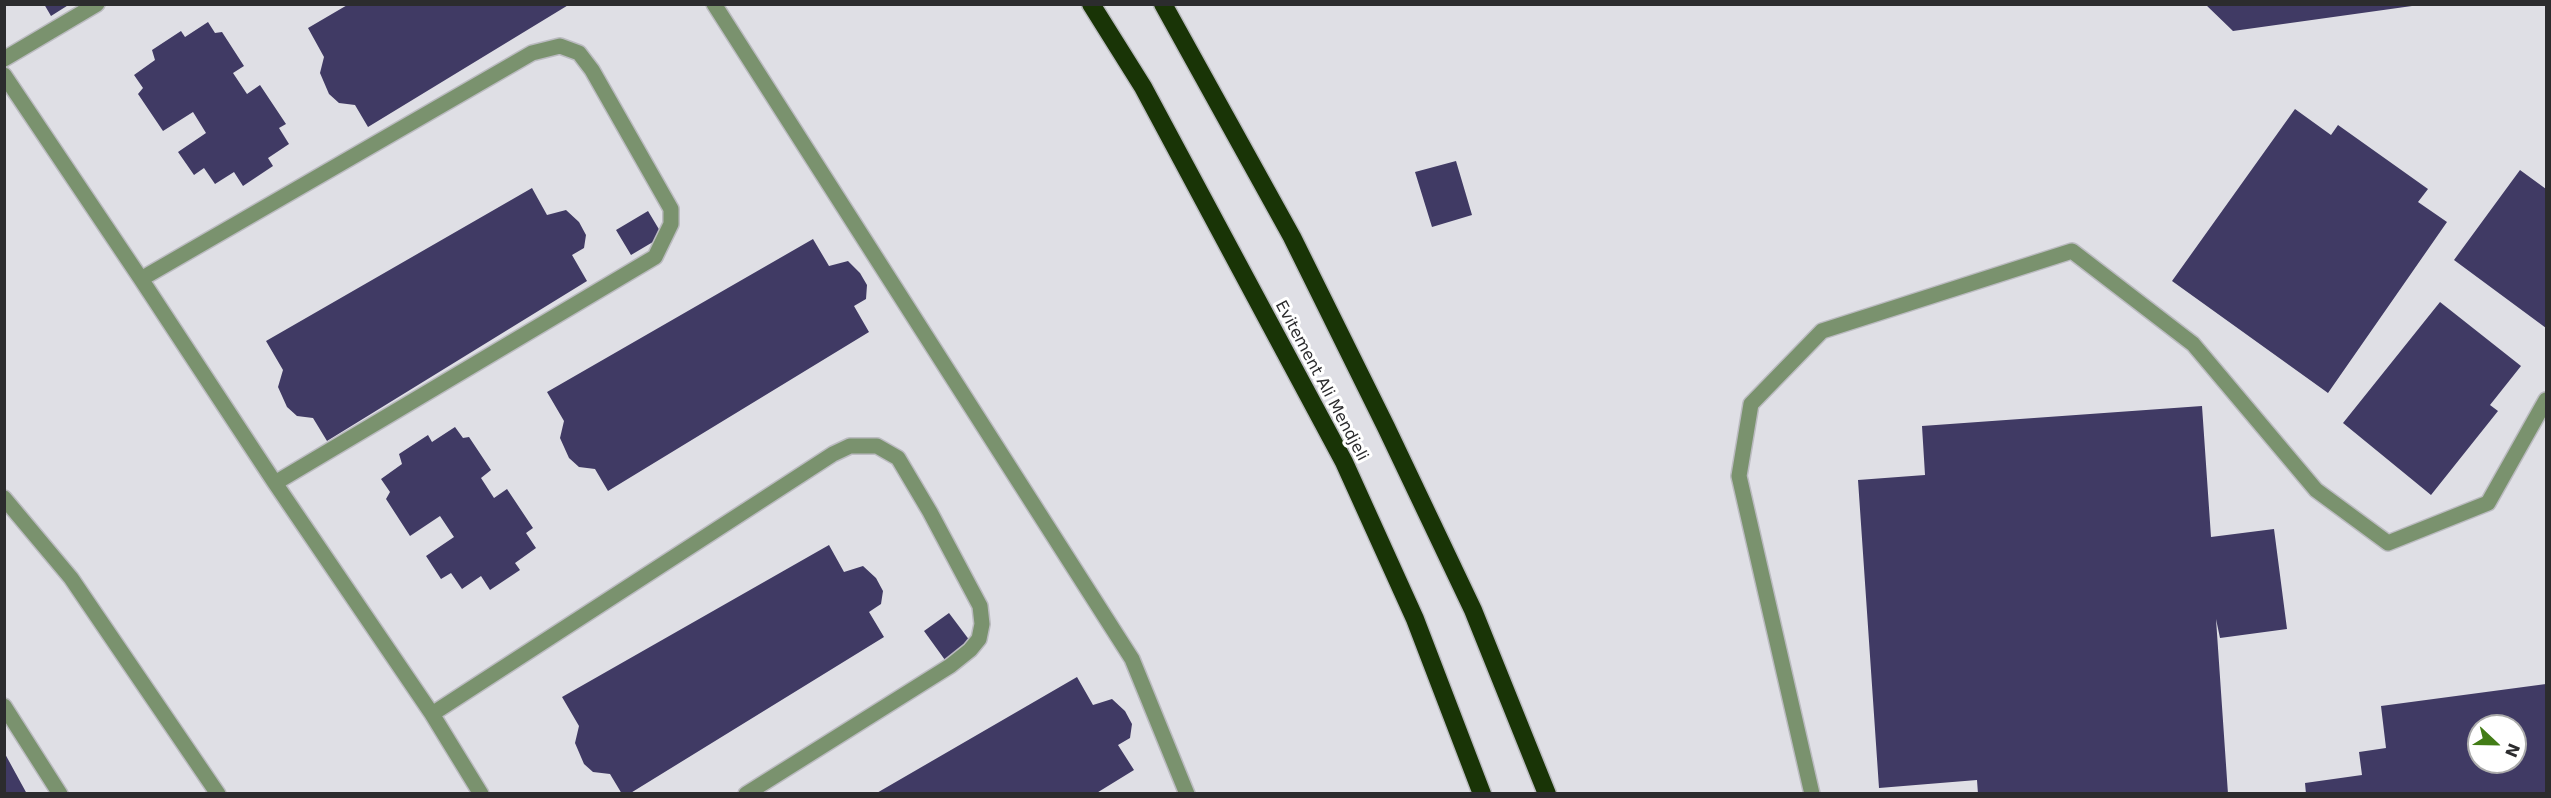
<!DOCTYPE html>
<style>
body{margin:0}
#map{position:relative;width:2551px;height:798px;overflow:hidden;background:#dfdfe5;font-family:"DejaVu Sans",sans-serif}
canvas{display:block}
.frame{position:absolute;inset:0;border:6px solid #2c2c2e;pointer-events:none}
.north{position:absolute;left:2467px;top:714px;width:60px;height:60px;box-sizing:border-box;background:#fff;border:2px solid #ababab;border-radius:50%;rotate:112deg;font-size:16px;font-weight:700;line-height:24px;text-align:center;color:#2c2c2e}
.north::after{content:'';display:block;margin:auto;width:21px;height:27px;background:#427c16;clip-path:polygon(50% 0,100% 100%,50% 72%,0 100%)}
</style>
<div id="map">
<canvas width="2551" height="798"></canvas>
<div class="frame"></div>
<div class="north">N</div>
</div>
<script>
const ctx = document.querySelector('canvas').getContext('2d');
ctx.lineJoin = 'round';
function fill(path, color) {
  ctx.fillStyle = color;
  ctx.fill(path, 'evenodd');
}
function poly(rows) {
  const path = new Path2D();
  for (const r of rows) {
    path.moveTo(r[0], r[1]);
    for (let i = 2; i < r.length; i += 2) path.lineTo(r[i], r[i + 1]);
  }
  return path;
}
function strokePath(path, color, width, dash) {
  ctx.strokeStyle = color;
  ctx.lineWidth = width;
  ctx.lineCap = dash ? 'butt' : 'round';
  ctx.setLineDash(dash || []);
  ctx.stroke(path);
}
function write(font, color, halo, rows, align = 'center') {
  ctx.font = font + ' "DejaVu Sans",sans-serif';
  ctx.lineWidth = 6;
  ctx.setLineDash([]);
  ctx.textBaseline = 'middle';
  ctx.strokeStyle = halo;
  ctx.fillStyle = color;
  for (const [text, x, y, turn = 0] of rows) {
    ctx.save();
    ctx.translate(x, y);
    ctx.rotate((+turn || 0) * Math.PI / 180);
    ctx.textAlign = isNaN(turn) ? turn : align;
    if (halo) ctx.strokeText(text, 0, 0);
    ctx.fillText(text, 0, 0);
    ctx.restore();
  }
}
fill(poly([
 [44,4,70,4,51,16],
 [349,4,570,4,368,127,355,105,339,103,329,94,320,73,324,57,308,28],
 [2205,4,2412,4,2412,6,2233,31],
 [208,22,215,33,222,32,244,66,233,73,247,94,260,85,286,124,279,128,289,144,268,158,273,166,243,186,234,172,215,184,204,168,194,175,178,152,206,133,193,112,163,131,138,94,143,88,134,75,155,60,152,50,181,31,185,37],
 [2295,109,2331,135,2338,125,2428,189,2418,202,2447,222,2328,393,2172,281],
 [1456,161,1472,215,1432,227,1415,172],
 [2520,170,2546,189,2546,328,2454,260],
 [532,188,547,215,566,210,579,222,586,235,584,248,572,255,587,281,327,441,313,418,297,416,287,407,278,387,283,370,266,341],
 [648,211,663,236,631,255,616,230],
 [813,239,829,266,848,261,860,273,867,285,866,299,854,306,869,332,608,491,595,469,579,467,569,458,560,438,564,421,547,392],
 [2440,302,2521,366,2490,405,2498,411,2431,495,2343,423],
 [2202,406,2211,537,2274,529,2287,629,2220,638,2216,619,2228,794,1978,794,1977,780,1879,788,1858,480,1925,475,1922,426],
 [455,427,463,438,469,437,491,470,481,478,494,498,507,489,533,528,526,533,536,548,515,563,520,570,490,590,481,576,462,589,451,573,441,579,426,556,454,537,440,516,410,536,386,499,390,492,381,479,402,464,399,454,428,435,432,442],
 [829,545,844,572,863,566,876,578,883,591,881,604,869,612,884,637,629,794,622,794,610,774,593,772,584,764,575,743,579,726,562,697],
 [949,613,970,641,945,660,924,631],
 [1077,677,1093,705,1112,699,1125,711,1132,724,1130,738,1118,745,1134,770,1095,794,875,794],
 [2546,684,2546,794,2306,794,2305,783,2362,775,2359,752,2386,748,2381,706],
 [2479,726,2515,726,2515,762,2479,762],
 [4,752,27,794,4,794]
]), '#403a64');
const minor = poly([
 [714,4,1132,659,1187,794],
 [4,59,97,4],
 [4,75,141,279,275,483,432,714,481,794],
 [141,279,532,53,560,46,579,53,592,70,671,209,671,224,655,257,275,483],
 [4,498,71,578,218,794],
 [4,706,60,794],
 [432,714,833,454,850,446,877,446,898,458,930,512,980,606,982,624,979,639,970,650,950,666,746,794],
 [1812,794,1739,476,1751,404,1822,331,2072,251,2193,344,2316,490,2388,543,2488,503,2546,400]
]);
const highway = poly([
 [1091,4,1143,87,1344,462,1415,619,1482,794],
 [1163,4,1292,237,1386,427,1473,610,1547,794]
]);
strokePath(minor, '#bbbbc0', 18);
strokePath(highway, '#bbbbc0', 21);
strokePath(minor, '#7a926e', 15);
strokePath(highway, '#193406', 18);
write('16px', '#2c2c2e', '#fff', [
 ["Evitement Ali Mendjeli",1321,381,62]
]);
</script>
